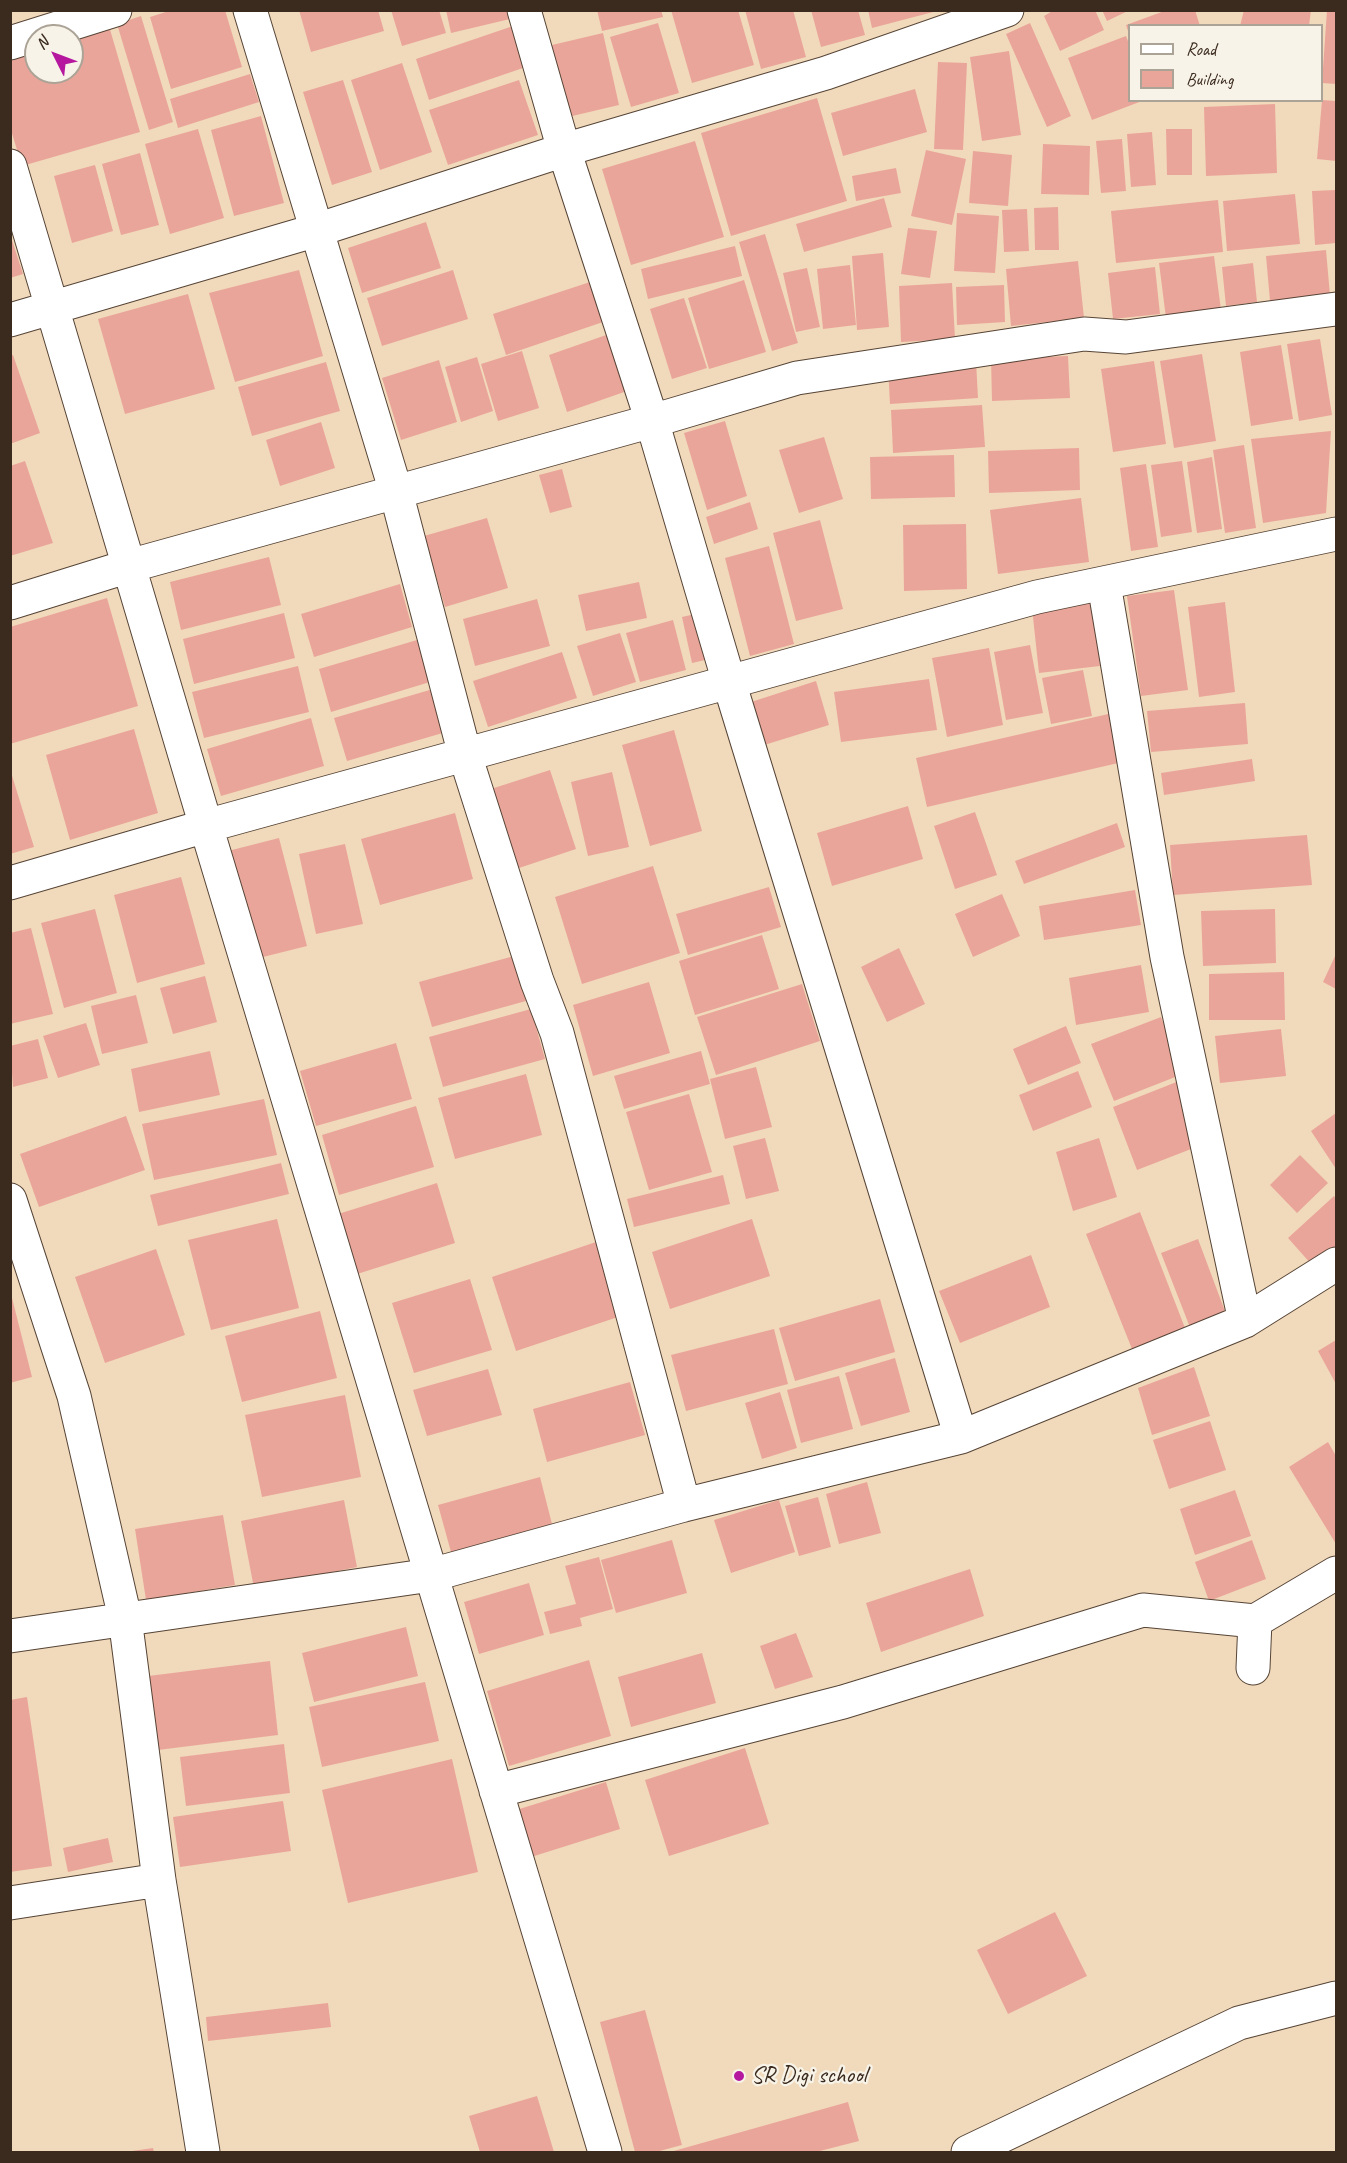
<!DOCTYPE html>
<style>
body{margin:0}
#map{position:relative;width:1347px;height:2163px;overflow:hidden;background:#f1dabb;font-family:Caveat,sans-serif}
canvas{display:block}
.frame{position:absolute;inset:0;border:12px solid #3b2a1e;pointer-events:none}
.legend{position:absolute;left:1128px;top:24px;width:195px;height:78px;box-sizing:border-box;background:#f7f3e8;border:2px solid #aca397;margin:0;padding:8px 10px;list-style:none;font-size:18px;color:#3b2a1e}
.legend li{display:flex;align-items:center;gap:12px;height:30px}
.legend b{width:30px;border:2px solid #aca397}
.north{position:absolute;left:24px;top:24px;width:60px;height:60px;box-sizing:border-box;background:#f7f3e8;border:2px solid #aca397;border-radius:50%;rotate:312deg;font-size:16px;font-weight:700;line-height:24px;text-align:center;color:#3b2a1e}
.north::after{content:'';display:block;margin:auto;width:21px;height:27px;background:#b5179e;clip-path:polygon(50% 0,100% 100%,50% 72%,0 100%)}
</style>
<div id="map">
<canvas width="1347" height="2163"></canvas>
<div class="frame"></div>
<ul class="legend">
<li><b style="height:8px;background:#fff"></b>Road</li>
<li><b style="height:16px;background:#eaa59a"></b>Building</li>
</ul>
<div class="north">N</div>
</div>
<script>
const ctx = document.querySelector('canvas').getContext('2d');
ctx.lineJoin = 'round';
function fill(path, color) {
  ctx.fillStyle = color;
  ctx.fill(path, 'evenodd');
}
function poly(rows) {
  const path = new Path2D();
  for (const r of rows) {
    path.moveTo(r[0], r[1]);
    for (let i = 2; i < r.length; i += 2) path.lineTo(r[i], r[i + 1]);
  }
  return path;
}
function strokePath(path, color, width, dash) {
  ctx.strokeStyle = color;
  ctx.lineWidth = width;
  ctx.lineCap = dash ? 'butt' : 'round';
  ctx.setLineDash(dash || []);
  ctx.stroke(path);
}
function write(font, color, halo, rows, align = 'center') {
  ctx.font = font + ' Caveat,sans-serif';
  ctx.lineWidth = 4.5;
  ctx.setLineDash([]);
  ctx.textBaseline = 'middle';
  ctx.strokeStyle = halo;
  ctx.fillStyle = color;
  for (const [text, x, y, turn = 0] of rows) {
    ctx.save();
    ctx.translate(x, y);
    ctx.rotate((+turn || 0) * Math.PI / 180);
    ctx.textAlign = isNaN(turn) ? turn : align;
    if (halo) ctx.strokeText(text, 0, 0);
    ctx.fillText(text, 0, 0);
    ctx.restore();
  }
}
fill(poly([
 [172,10,225,10,242,67,171,89,150,17],
 [299,10,378,10,384,31,311,52],
 [391,10,439,10,446,33,402,46],
 [446,10,509,10,510,19,451,33],
 [597,10,661,10,663,17,602,31],
 [671,10,738,10,754,65,692,83],
 [745,10,793,10,806,57,761,69],
 [811,10,858,10,865,35,821,47],
 [868,10,937,10,937,11,872,28],
 [1054,10,1095,10,1104,30,1060,51,1044,16],
 [1102,10,1130,10,1107,21],
 [1167,10,1195,10,1200,26,1130,26,1129,34,1126,25],
 [1244,10,1311,10,1309,26,1240,26],
 [1327,10,1336,10,1336,84,1322,83],
 [141,16,173,122,149,130,117,24],
 [658,23,679,93,631,107,610,37],
 [1030,23,1071,116,1047,127,1006,34],
 [109,26,140,132,22,166,10,127,10,55,36,47,36,72,72,72,72,37],
 [513,26,526,67,429,100,416,59],
 [603,33,619,105,568,117,552,45],
 [1126,36,1130,46,1130,100,1142,101,1092,120,1068,58],
 [1009,51,1021,135,982,141,970,57],
 [938,62,967,63,963,150,934,149],
 [402,63,432,152,380,170,351,80],
 [250,74,259,102,178,128,170,99],
 [343,80,372,172,332,185,303,92],
 [519,80,538,135,448,165,429,110],
 [915,89,927,132,843,156,831,113],
 [817,98,847,201,731,236,701,133],
 [1322,100,1336,101,1336,161,1317,159],
 [1275,104,1277,173,1206,176,1204,107],
 [261,116,284,203,234,216,211,130],
 [198,129,224,218,170,234,145,144],
 [1166,129,1192,129,1192,175,1167,175],
 [1152,132,1156,185,1131,187,1127,134],
 [1122,139,1126,191,1101,193,1096,141],
 [695,141,724,237,631,265,602,169],
 [1043,144,1090,146,1089,195,1041,194],
 [926,150,966,159,952,225,911,216],
 [973,151,1012,155,1008,206,969,203],
 [140,153,159,225,121,235,102,164],
 [95,165,113,231,72,243,54,176],
 [896,168,901,193,856,201,852,176],
 [1336,190,1336,243,1315,245,1312,191],
 [1295,194,1300,244,1227,251,1223,201],
 [884,198,892,227,804,252,796,224],
 [1218,200,1223,252,1116,263,1111,211],
 [1058,207,1059,250,1035,250,1034,208],
 [1027,209,1029,251,1004,252,1002,210],
 [957,213,999,216,995,273,954,271],
 [426,222,441,268,362,293,348,248],
 [908,228,937,231,930,278,901,274],
 [10,234,23,274,10,278],
 [765,234,798,343,772,351,739,242],
 [735,246,742,276,648,299,641,269],
 [1326,250,1330,295,1270,301,1266,256],
 [883,253,889,327,857,330,852,256],
 [1214,256,1221,310,1166,318,1159,263],
 [1078,261,1084,318,1011,326,1006,269],
 [1253,263,1257,302,1226,306,1222,267],
 [850,265,856,325,823,329,817,269],
 [1155,267,1160,314,1113,319,1108,273],
 [807,268,820,327,796,332,783,273],
 [299,270,323,356,235,382,209,293],
 [453,270,468,319,382,346,367,298],
 [744,280,766,352,709,369,688,298],
 [593,281,606,321,506,355,493,314],
 [952,283,955,339,901,342,899,286],
 [1004,285,1005,322,957,325,956,287],
 [188,294,215,389,125,414,98,319],
 [684,298,707,368,672,379,650,309],
 [609,334,627,391,567,412,549,355],
 [1320,339,1332,415,1299,421,1287,344],
 [1281,345,1293,419,1251,426,1240,352],
 [522,351,539,408,498,421,481,364],
 [1202,354,1216,441,1174,448,1160,361],
 [13,355,40,433,10,444,10,356],
 [1068,356,1070,398,992,401,991,359],
 [477,357,493,411,461,422,445,367],
 [439,360,457,422,401,440,382,378],
 [976,361,978,398,890,404,888,366],
 [1154,361,1166,444,1113,452,1101,369],
 [326,362,340,411,252,436,238,387],
 [982,405,985,447,893,453,891,410],
 [725,421,747,496,707,510,684,433],
 [321,422,335,468,280,486,266,440],
 [1331,431,1326,513,1263,523,1251,439],
 [824,437,843,499,799,513,779,450],
 [1244,445,1256,528,1225,533,1213,450],
 [1079,448,1080,490,989,493,988,451],
 [954,455,955,497,871,499,870,457],
 [1212,457,1222,529,1197,533,1187,462],
 [25,461,53,543,10,556,10,466],
 [1182,461,1192,532,1161,537,1151,465],
 [1146,464,1158,547,1131,551,1120,468],
 [562,469,572,507,550,513,539,475],
 [1081,498,1089,562,998,574,990,510],
 [750,502,758,529,714,544,706,517],
 [487,518,508,588,445,607,424,536],
 [820,520,843,609,796,621,773,533],
 [966,524,967,589,904,591,903,525],
 [769,546,794,644,750,656,725,558],
 [269,557,281,605,181,630,170,582],
 [639,582,647,618,586,631,578,595],
 [400,584,412,627,314,657,301,614],
 [1174,590,1188,690,1141,696,1127,596],
 [107,598,138,706,10,744,10,627],
 [537,599,550,646,475,666,463,619],
 [1093,601,1100,666,1039,673,1032,608],
 [1225,602,1235,692,1199,697,1188,607],
 [704,612,714,658,692,663,682,617],
 [284,613,295,658,194,684,183,639],
 [673,620,686,670,640,682,626,633],
 [620,633,636,682,593,696,577,646],
 [417,640,430,682,331,712,319,669],
 [1030,645,1043,713,1006,720,994,652],
 [989,648,1003,725,947,737,932,658],
 [562,652,577,698,488,727,473,681],
 [298,666,309,712,204,738,192,692],
 [1083,670,1092,716,1051,724,1042,678],
 [929,679,937,730,841,742,834,692],
 [816,681,829,725,761,746,748,703],
 [433,689,446,732,347,761,334,718],
 [1245,703,1248,744,1151,752,1147,711],
 [1117,712,1127,761,927,807,916,758],
 [311,718,324,766,221,796,207,749],
 [134,729,158,813,70,840,46,755],
 [674,730,702,831,650,846,622,745],
 [1252,759,1255,781,1164,795,1161,773],
 [10,769,34,847,10,854],
 [550,770,576,849,516,869,491,789],
 [612,772,629,847,588,856,571,782],
 [908,806,923,859,832,886,817,833],
 [975,812,997,875,955,889,934,826],
 [455,813,473,879,380,905,361,839],
 [1117,823,1125,847,1024,884,1015,861],
 [1307,835,1312,885,1173,895,1170,845],
 [279,838,307,946,255,959,228,851],
 [345,844,363,924,316,934,299,854],
 [653,866,680,953,582,984,555,897],
 [181,877,205,964,137,983,114,895],
 [769,887,781,927,688,955,676,914],
 [1135,890,1141,925,1044,940,1039,906],
 [1002,894,1020,936,973,957,955,914],
 [95,909,117,993,64,1008,41,923],
 [1275,909,1276,963,1203,966,1201,911],
 [31,928,53,1014,10,1024,10,933],
 [762,935,779,989,695,1015,679,961],
 [899,948,925,1004,887,1022,861,967],
 [1336,954,1336,989,1323,982],
 [514,956,526,1001,432,1027,419,982],
 [1141,965,1149,1012,1076,1025,1069,978],
 [1284,972,1285,1020,1209,1020,1209,974],
 [205,976,217,1022,173,1034,160,988],
 [649,982,670,1053,593,1076,573,1005],
 [802,984,820,1041,716,1075,697,1017],
 [136,995,148,1043,102,1054,91,1006],
 [531,1009,545,1059,443,1087,429,1037],
 [1161,1017,1183,1074,1114,1101,1091,1044],
 [86,1023,100,1065,58,1078,43,1036],
 [1066,1026,1081,1063,1028,1085,1013,1049],
 [1281,1029,1286,1076,1220,1083,1215,1036],
 [38,1039,48,1078,13,1087,10,1046],
 [396,1043,412,1099,316,1126,300,1071],
 [210,1051,220,1095,139,1112,131,1069],
 [701,1051,710,1084,624,1109,614,1076],
 [756,1067,772,1127,725,1139,710,1079],
 [1078,1071,1092,1107,1033,1131,1019,1095],
 [526,1074,542,1135,455,1159,438,1098],
 [1179,1081,1204,1144,1137,1170,1113,1107],
 [689,1094,712,1172,649,1190,626,1112],
 [264,1099,277,1155,154,1180,142,1124],
 [416,1106,434,1167,339,1195,322,1135],
 [1336,1113,1336,1169,1311,1131],
 [126,1116,145,1170,39,1207,20,1154],
 [765,1138,779,1191,746,1199,733,1146],
 [1099,1138,1117,1197,1073,1211,1056,1152],
 [1300,1155,1328,1183,1297,1213,1270,1185],
 [281,1163,289,1194,158,1226,150,1195],
 [723,1175,730,1204,634,1227,627,1199],
 [437,1183,455,1243,354,1275,335,1215],
 [1334,1196,1336,1199,1336,1259,1320,1274,1288,1238],
 [1140,1212,1185,1328,1132,1349,1086,1234],
 [277,1219,299,1308,211,1330,188,1240],
 [752,1219,770,1276,670,1309,652,1252],
 [1198,1239,1226,1314,1191,1330,1161,1253],
 [596,1242,621,1316,516,1351,492,1277],
 [156,1249,185,1335,105,1363,75,1277],
 [1031,1255,1050,1307,960,1343,939,1291],
 [470,1279,492,1350,414,1373,392,1303],
 [10,1290,32,1377,10,1383],
 [880,1299,895,1352,795,1381,779,1328],
 [320,1311,337,1378,242,1402,225,1336],
 [774,1329,788,1384,686,1411,671,1355],
 [1336,1340,1336,1384,1318,1351],
 [895,1358,910,1412,861,1426,845,1373],
 [1194,1367,1210,1416,1152,1435,1138,1388],
 [488,1369,502,1415,427,1436,413,1390],
 [839,1376,853,1429,801,1443,787,1390],
 [630,1382,645,1435,547,1462,533,1409],
 [780,1392,797,1448,762,1459,745,1403],
 [345,1395,361,1477,262,1497,245,1415],
 [1210,1421,1226,1470,1169,1489,1153,1440],
 [1328,1442,1336,1456,1336,1544,1289,1467],
 [540,1477,552,1524,451,1552,438,1505],
 [867,1482,881,1533,839,1544,826,1494],
 [1235,1490,1251,1536,1195,1555,1180,1509],
 [818,1497,831,1547,799,1556,785,1506],
 [344,1500,357,1567,254,1588,241,1521],
 [779,1500,795,1552,731,1573,714,1520],
 [223,1515,235,1585,146,1600,135,1529],
 [672,1540,687,1593,616,1613,601,1560],
 [1252,1540,1266,1579,1209,1601,1195,1562],
 [599,1557,613,1609,580,1618,582,1626,550,1634,544,1612,576,1604,565,1566],
 [970,1569,984,1616,881,1652,866,1603],
 [529,1583,544,1635,479,1654,464,1602],
 [406,1627,418,1676,314,1702,302,1653],
 [796,1633,813,1677,775,1689,760,1646],
 [702,1653,716,1703,631,1727,618,1677],
 [589,1660,611,1736,509,1766,487,1691],
 [270,1661,278,1735,150,1751,140,1677],
 [425,1682,439,1741,322,1767,309,1707],
 [27,1697,52,1866,10,1872,10,1700],
 [284,1744,290,1793,186,1806,180,1757],
 [745,1748,769,1824,669,1856,645,1780],
 [452,1759,478,1872,348,1903,322,1790],
 [606,1782,620,1829,528,1858,513,1811],
 [283,1801,291,1851,180,1867,173,1817],
 [108,1838,113,1862,68,1872,63,1848],
 [1055,1912,1087,1976,1008,2014,977,1950],
 [328,2003,331,2027,208,2041,206,2017],
 [645,2010,682,2145,656,2152,635,2152,600,2022],
 [537,2096,554,2152,480,2152,469,2116],
 [848,2102,859,2141,816,2152,670,2152],
 [153,2148,154,2152,132,2152,132,2151]
]), '#eaa59a');
const minor = poly([
 [250,10,396,492,465,755,537,981,557,1033,684,1505],
 [524,10,564,150,652,421,729,682,1037,597,1336,534],
 [10,43,115,10],
 [10,166,206,826,10,883],
 [10,320,317,230,564,150,826,73,1007,10],
 [1104,584,1167,957,1245,1321],
 [10,603,129,566,652,421,797,378,1084,334,1126,337,1336,309],
 [10,1200,74,1396,125,1618,159,1880,203,2152],
 [10,1636,431,1575,684,1505,961,1437],
 [1253,1668,1255,1621,1336,1573],
 [496,1791,843,1702,1143,1610,1255,1621],
 [10,1903,159,1880],
 [605,2152,206,826,729,682,961,1437,1245,1321,1336,1264],
 [968,2152,1239,2023,1336,1998]
]);
strokePath(minor, '#564436', 35);
strokePath(minor, '#fff', 33);
for (const [x, y, r, color] of [
 [739,2076,6,"#b5179e"]
]) {
  const dot = new Path2D();
  dot.arc(x, y, r, 0, 2 * Math.PI);
  ctx.fillStyle = color;
  ctx.fill(dot);
  strokePath(dot, '#f7f3e8', 2);
}
write('24px', '#3b2a1e', '#f7f3e8', [
 ["SR Digi school",751,2076]
], 'left');
</script>
